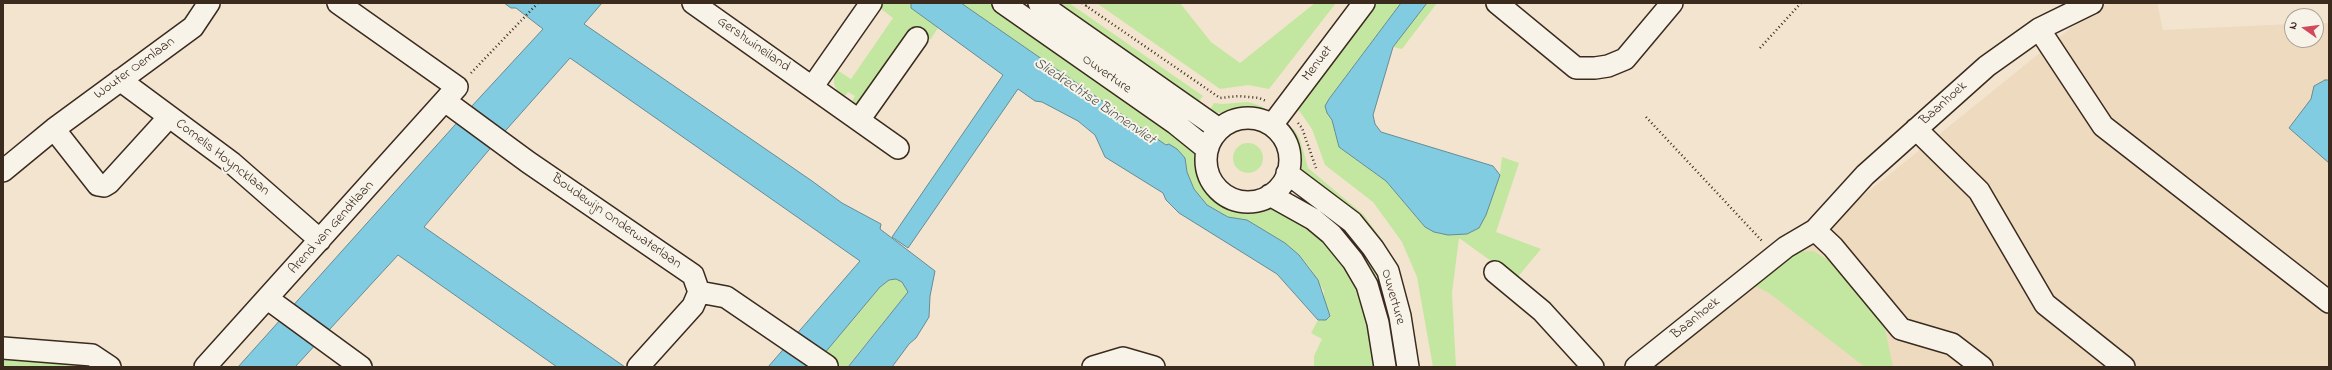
<!DOCTYPE html>
<style>
body{margin:0}
#map{position:relative;width:2332px;height:370px;overflow:hidden;background:#f2e4cf;font-family:"Indie Flower",sans-serif}
canvas{display:block}
.frame{position:absolute;inset:0;border:4px solid #3b2a1e;pointer-events:none}
.north{position:absolute;left:2284px;top:8px;width:40px;height:40px;box-sizing:border-box;background:#f7f3e8;border:1px solid #aca397;border-radius:50%;rotate:284deg;font-size:11px;font-weight:700;line-height:16px;text-align:center;color:#3b2a1e}
.north::after{content:'';display:block;margin:auto;width:14px;height:18px;background:#d1495b;clip-path:polygon(50% 0,100% 100%,50% 72%,0 100%)}
</style>
<div id="map">
<canvas width="2332" height="370"></canvas>
<div class="frame"></div>
<div class="north">N</div>
</div>
<script>
const ctx = document.querySelector('canvas').getContext('2d');
ctx.lineJoin = 'round';
function fill(path, color) {
  ctx.fillStyle = color;
  ctx.fill(path, 'evenodd');
}
function poly(rows) {
  const path = new Path2D();
  for (const r of rows) {
    if (r.length === 3) {
      path.moveTo(r[0] + r[2], r[1]);
      path.arc(r[0], r[1], r[2], 0, 2 * Math.PI);
      continue;
    }
    path.moveTo(r[0], r[1]);
    for (let i = 2; i < r.length; i += 2) path.lineTo(r[i], r[i + 1]);
  }
  return path;
}
function strokePath(path, color, width, dash) {
  ctx.strokeStyle = color;
  ctx.lineWidth = width;
  ctx.lineCap = dash ? 'butt' : 'round';
  ctx.setLineDash(dash || []);
  ctx.stroke(path);
}
function write(font, color, halo, rows, align = 'center') {
  ctx.font = font + ' "Indie Flower",sans-serif';
  ctx.lineWidth = 4;
  ctx.setLineDash([]);
  ctx.textBaseline = 'middle';
  ctx.strokeStyle = halo;
  ctx.fillStyle = color;
  for (const [text, x, y, turn = 0] of rows) {
    ctx.save();
    ctx.translate(x, y);
    ctx.rotate((+turn || 0) * Math.PI / 180);
    ctx.textAlign = isNaN(turn) ? turn : align;
    if (halo) ctx.strokeText(text, 0, 0);
    ctx.fillText(text, 0, 0);
    ctx.restore();
  }
}
fill(poly([
 [2118,3,2157,3,2163,30,2292,24,2292,40,2316,40,2316,23,2329,23,2329,367,1651,367,2098,6]
]), '#eedabe');
fill(poly([
 [883,3,911,3,911,8,938,28,930,40,918,32,907,34,860,106,852,101,855,96,848,92,845,96,837,90,834,84,834,76,837,70,851,79,893,18,880,8],
 [961,3,991,3,1186,138,1197,151,1207,183,1222,199,1232,204,1245,206,1269,205,1279,207,1332,245,1361,294,1377,367,1314,367,1314,356,1322,339,1311,333,1318,320,1322,321,1324,291,1310,268,1299,255,1285,243,1247,220,1228,217,1207,205,1194,189,1187,172,1185,158,1169,144,1166,145],
 [1049,3,1069,3,1203,96,1196,105],
 [1180,3,1211,42,1240,63,1315,3,1336,3,1269,89,1248,85,1220,89,1098,4],
 [1376,3,1401,3,1329,99,1327,113,1332,120,1339,147,1386,181,1425,227,1486,215,1500,175,1502,157,1519,163,1496,232,1541,249,1516,279,1459,238,1452,293,1456,367,1433,367,1417,277,1402,242,1373,202,1325,165,1312,129,1298,109,1316,82],
 [1427,3,1437,3,1402,49,1393,47],
 [1248,102,1264,107,1253,111,1225,114,1209,111,1214,103,1222,104],
 [1294,129,1300,139,1308,168,1364,215,1384,243,1400,277,1409,313,1397,288,1302,173,1296,160,1292,130],
 [1248,158,15],
 [1309,196,1354,235,1382,281,1400,367,1389,367,1377,302,1302,205],
 [1813,251,1828,260,1884,324,1893,367,1865,367,1769,293,1746,281,1793,252],
 [896,279,902,282,908,292,847,367,813,367,880,287,889,280],
 [3,359,85,364,94,367,3,367]
]), '#c3e7a0');
const water = poly([
 [504,3,602,3,584,24,812,181,842,203,881,224,880,229,935,271,930,296,929,317,916,338,909,344,892,367,848,367,908,292,902,282,896,279,889,280,880,287,813,367,768,367,860,261,570,58,499,138,424,227,625,367,557,367,398,255,295,367,238,367,471,107,543,29,516,8,511,8,504,3],
 [911,3,961,3,1166,145,1169,144,1177,149,1185,158,1187,172,1194,189,1207,205,1228,217,1247,220,1285,243,1299,255,1318,280,1330,316,1326,320,1318,320,1277,274,1179,213,1166,200,1163,193,1105,157,1095,135,1078,121,1042,102,1035,101,1018,89,908,248,892,237,1003,75,911,8,911,3],
 [1401,3,1427,3,1393,47,1373,115,1375,124,1381,132,1493,166,1500,175,1486,215,1479,228,1467,234,1448,235,1434,232,1425,227,1386,181,1339,147,1332,120,1327,113,1325,106,1329,99,1401,3],
 [2325,80,2329,80,2329,163,2289,128,2311,99,2314,86,2325,80]
]);
fill(water, '#82cce2');
strokePath(water, '#668b94', 1);
const minor = poly([
 [693,3,898,148],
 [1003,3,1176,124,1207,149],
 [1039,3,1219,129],
 [1497,3,1576,68,1595,68,1608,66,1625,59,1672,3],
 [2039,29,2103,126,2329,302],
 [120,80,232,163,320,240],
 [813,86,871,3],
 [445,101,528,162,693,275,699,292,693,306,638,367],
 [1248,160,42],
 [859,120,917,38],
 [1272,125,1364,3],
 [54,129,98,185,104,186,109,183,169,117],
 [1916,129,1979,191,2045,304,2124,367],
 [3,171,54,129,193,27,209,3],
 [1287,173,1352,222,1373,248,1388,271,1400,316,1408,367],
 [1270,195,1313,219,1331,234,1353,261,1367,285,1378,323,1385,367],
 [1815,230,1833,247,1901,329,1952,344,1982,367],
 [1495,272,1542,311,1593,367],
 [699,292,726,297,827,366],
 [268,299,361,367],
 [3,348,92,355,110,367],
 [205,367,457,87,338,3],
 [1093,367,1123,358,1154,367],
 [1636,367,1786,247,1815,230,1865,175,1987,66,2039,29,2092,3]
]);
strokePath(minor, '#3b2a1e', 24);
strokePath(poly([
 [1082,3,1220,98,1239,96,1259,98,1266,101],
 [1086,6,1089,3],
 [1760,48,1801,3],
 [471,73,538,3],
 [1646,117,1762,241],
 [1298,123,1302,128,1316,168]
]), '#3b2a1e', 2.5, [1, 3]);
strokePath(minor, '#f7f3e8', 21);
write('14px', '#3b2a1e', '#f7f3e8', [
 ["Gershwineiland",753,45,35],
 ["Menuet",1318,64,-53],
 ["Wouter Oemlaan",135,69,-36],
 ["Ouverture",1106,75,35],
 ["Baanhoek",1944,104,-42],
 ["Cornelis Hoyncklaan",222,158,38],
 ["Boudewijn Onderwaterlaan",616,222,35],
 ["Arend van Gendtlaan",332,228,-48],
 ["Ouverture",1392,297,74],
 ["Baanhoek",1696,319,-39]
]);
write('italic 15px', '#4d524f', '#f7f3e8', [
 ["Sliedrechtse Binnenvliet",1094,102,34]
]);
</script>
